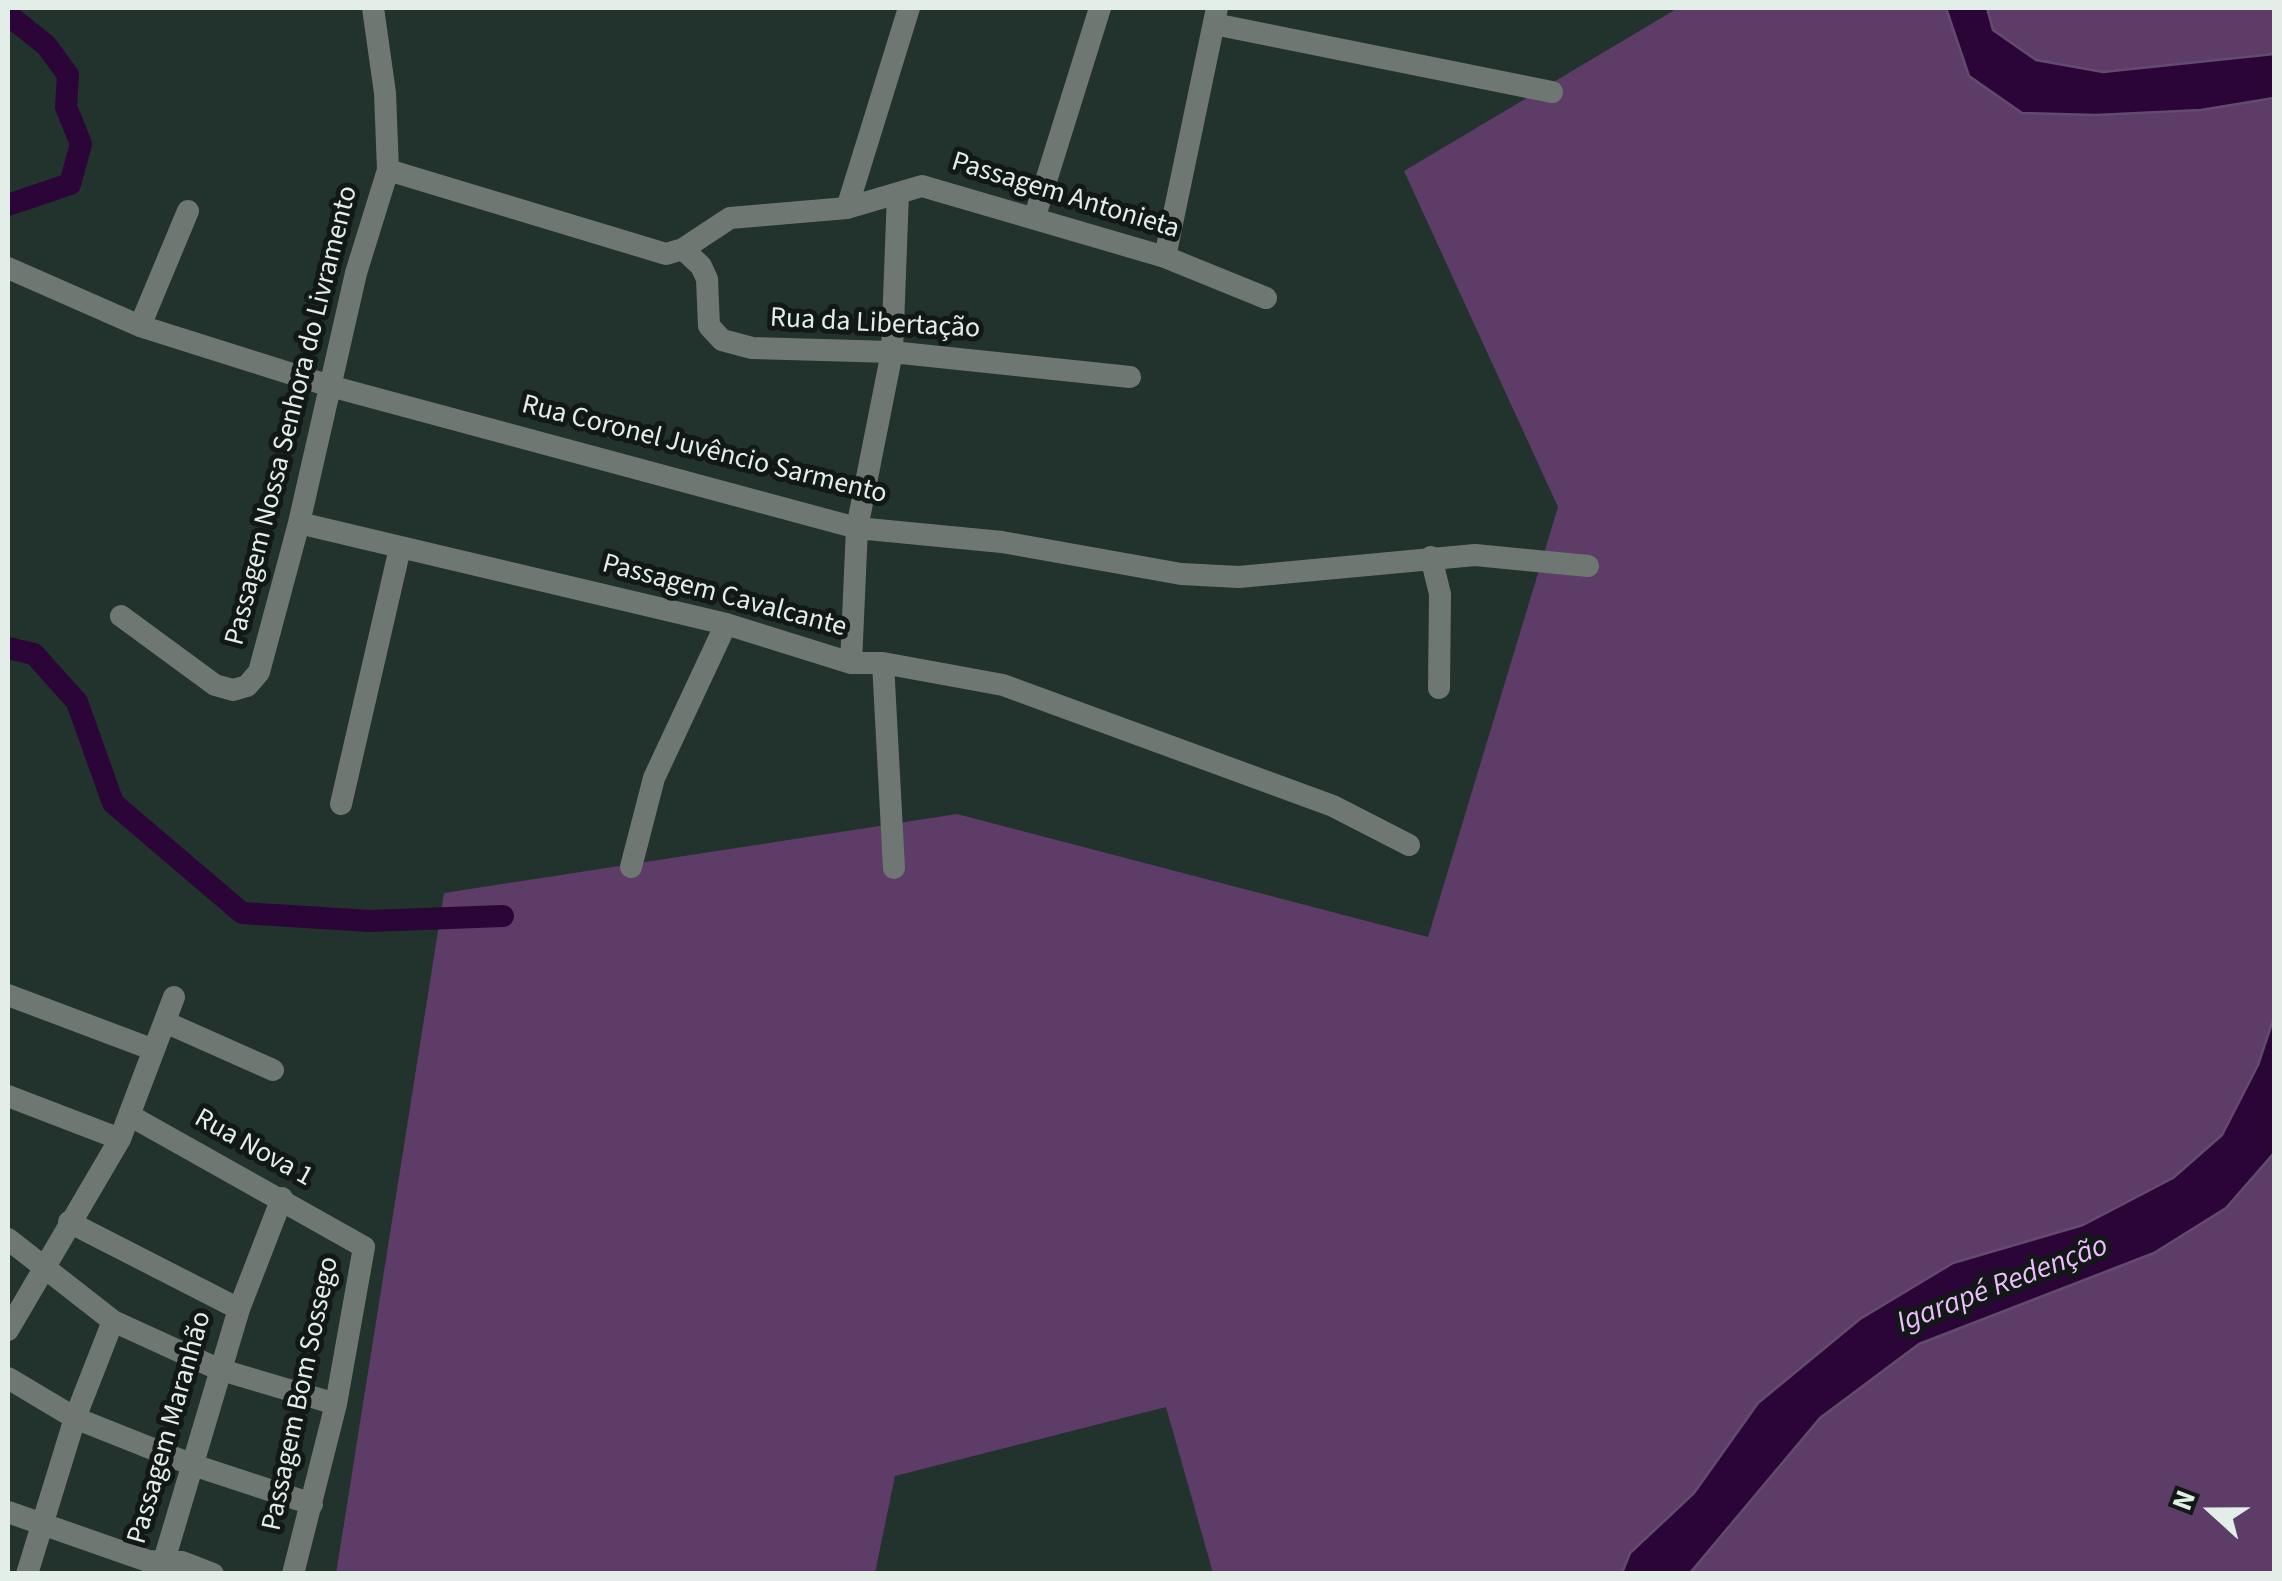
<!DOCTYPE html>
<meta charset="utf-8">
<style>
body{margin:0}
#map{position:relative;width:2282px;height:1581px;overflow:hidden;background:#22322c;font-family:"Source Sans 3",sans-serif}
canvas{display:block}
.frame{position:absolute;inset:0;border:10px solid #e3eee9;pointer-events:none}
.north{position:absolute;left:2162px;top:1461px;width:100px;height:100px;-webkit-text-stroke:8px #111815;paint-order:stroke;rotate:291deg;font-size:28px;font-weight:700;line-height:40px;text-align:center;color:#e3eee9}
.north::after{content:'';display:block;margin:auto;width:35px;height:45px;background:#e3eee9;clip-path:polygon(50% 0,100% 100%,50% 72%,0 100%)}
</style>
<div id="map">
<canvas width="2282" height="1581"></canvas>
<div class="frame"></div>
<div class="north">N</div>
</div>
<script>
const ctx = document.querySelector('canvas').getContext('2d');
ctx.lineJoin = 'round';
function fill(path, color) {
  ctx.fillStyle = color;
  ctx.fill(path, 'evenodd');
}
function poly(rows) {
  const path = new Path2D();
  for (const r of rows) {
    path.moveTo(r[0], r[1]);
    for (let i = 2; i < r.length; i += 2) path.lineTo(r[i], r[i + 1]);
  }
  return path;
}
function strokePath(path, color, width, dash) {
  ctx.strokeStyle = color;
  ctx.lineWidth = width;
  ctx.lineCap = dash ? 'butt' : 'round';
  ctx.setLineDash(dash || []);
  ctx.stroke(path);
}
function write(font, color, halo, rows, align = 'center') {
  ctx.font = font + ' "Source Sans 3",sans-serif';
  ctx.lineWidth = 10;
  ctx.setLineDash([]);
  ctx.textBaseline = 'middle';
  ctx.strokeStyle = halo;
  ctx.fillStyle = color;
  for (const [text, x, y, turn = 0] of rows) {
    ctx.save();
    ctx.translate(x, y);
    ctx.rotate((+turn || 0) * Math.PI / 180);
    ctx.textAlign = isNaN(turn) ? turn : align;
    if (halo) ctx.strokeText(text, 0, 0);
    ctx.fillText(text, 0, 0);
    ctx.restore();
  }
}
fill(poly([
 [1678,8,2274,8,2274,1573,1213,1573,1166,1407,895,1476,875,1573,336,1574,444,893,957,814,1428,937,1558,507,1404,171]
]), '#5d3c68');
const water = poly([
 [1946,8,1987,8,1993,30,2036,60,2103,72,2274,54,2274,98,2201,110,2096,115,2022,113,1969,76,1946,8],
 [2274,1017,2274,1153,2226,1208,2154,1253,1919,1344,1820,1418,1690,1573,1622,1573,1630,1553,1694,1493,1758,1403,1860,1319,1953,1263,2083,1225,2173,1178,2222,1135,2258,1065,2274,1017]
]);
fill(water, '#2c0538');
strokePath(water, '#634b6d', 2.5);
strokePath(poly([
 [8,15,46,45,68,75,66,107,81,144,70,184,8,205],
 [8,648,34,654,77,702,113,803,242,913,370,921,503,916]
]), '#2c0538', 22);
strokePath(poly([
 [1214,24,1552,92],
 [388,170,666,254,683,249,730,218,847,208,922,186,1165,257,1266,298],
 [847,208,909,8],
 [1035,216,1100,8],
 [683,249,701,266,707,279,709,326,722,340,752,348,892,352,1130,377],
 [1165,257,1217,8],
 [8,268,140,326,330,386,857,528,1002,542,1181,574,1239,577,1475,555,1588,566],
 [140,326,188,211],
 [299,523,726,624,851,663,883,663,1003,685,1333,806,1409,845],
 [1431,557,1440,594,1439,688],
 [121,616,215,685,233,690,247,686,259,672,299,523,356,273,388,170,385,93,373,8],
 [851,663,857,528,892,352,898,193],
 [883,663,894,868],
 [341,804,400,548],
 [631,867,654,778,726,624],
 [8,995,154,1050],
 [165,1022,273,1070],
 [8,1096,120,1139],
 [129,1115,364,1247,336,1404,293,1574],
 [69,1222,239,1309,160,1574],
 [8,1239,113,1321,218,1369,336,1404],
 [239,1309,282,1198],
 [8,1330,120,1139,174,997],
 [8,1378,75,1418,193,1465,312,1504],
 [8,1512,148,1561,182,1562,213,1574],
 [27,1574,75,1418,113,1321]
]), '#6f7773', 22);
write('28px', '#e3eee9', '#111815', [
 ["Passagem Antonieta",1065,197,17],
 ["Rua da Libertação",875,325,3],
 ["Passagem Nossa Senhora do Livramento",293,416,-76],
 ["Rua Coronel Juvêncio Sarmento",704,451,14],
 ["Passagem Cavalcante",724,597,15],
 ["Rua Nova 1",253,1149,29],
 ["Passagem Bom Sossego",302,1394,-78],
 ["Passagem Maranhão",171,1428,-74]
]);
write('italic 30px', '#edbdfd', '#111815', [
 ["Igarapé Redenção",2003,1286,-21]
]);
</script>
